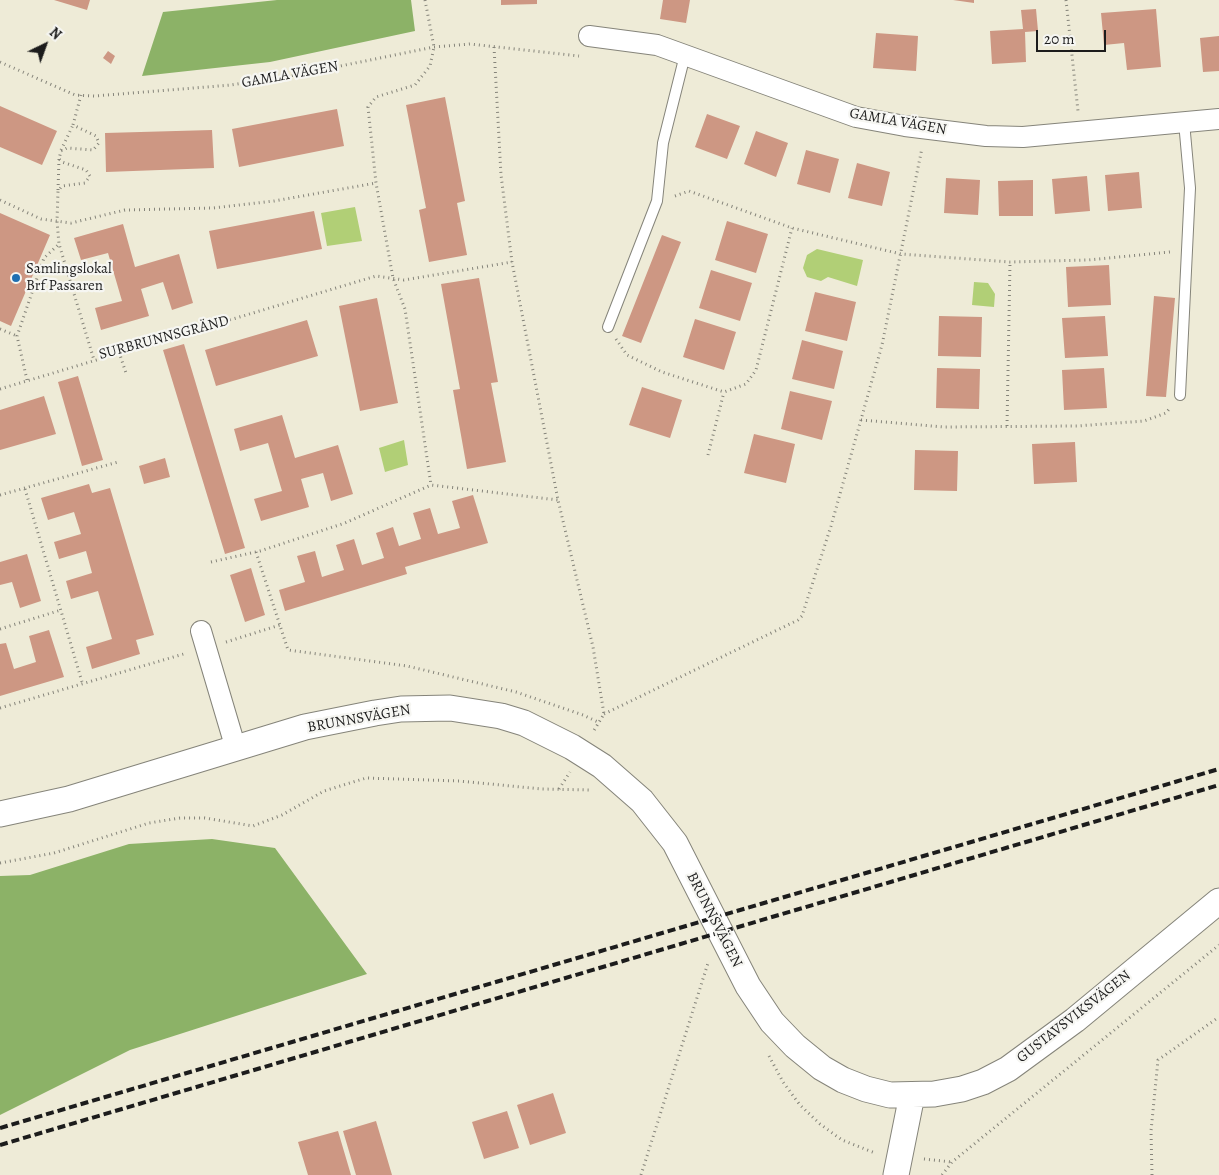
<!DOCTYPE html>
<meta charset="utf-8">
<style>
body{margin:0}
#map{position:relative;width:1219px;height:1175px;overflow:hidden;background:#eeebd7;font-family:Alegreya,serif}
canvas{display:block}
.north{position:absolute;left:20px;top:20px;width:50px;height:50px;-webkit-text-stroke:4px #f6f6f2;paint-order:stroke;rotate:42deg;font-size:14px;font-weight:700;line-height:20px;text-align:center;color:#1c1c1c}
.north::after{content:'';display:block;margin:auto;width:18px;height:22px;background:#1c1c1c;clip-path:polygon(50% 0,100% 100%,50% 72%,0 100%)}
.scale{position:absolute;left:1036px;top:30px;width:70px;height:22px;box-sizing:border-box;border:2px solid #1c1c1c;border-top:0;padding-left:6px;font-size:15px;line-height:18px;white-space:nowrap;color:#1c1c1c;-webkit-text-stroke:4px #f6f6f2;paint-order:stroke}
</style>
<div id="map">
<canvas width="1219" height="1175"></canvas>
<div class="north">N</div>
<div class="scale">20 m</div>
</div>
<script>
const ctx = document.querySelector('canvas').getContext('2d');
ctx.lineJoin = 'round';
function fill(path, color) {
  ctx.fillStyle = color;
  ctx.fill(path, 'evenodd');
}
function poly(rows) {
  const path = new Path2D();
  for (const r of rows) {
    path.moveTo(r[0], r[1]);
    for (let i = 2; i < r.length; i += 2) path.lineTo(r[i], r[i + 1]);
  }
  return path;
}
function strokePath(path, color, width, dash) {
  ctx.strokeStyle = color;
  ctx.lineWidth = width;
  ctx.lineCap = dash ? 'butt' : 'round';
  ctx.setLineDash(dash || []);
  ctx.stroke(path);
}
function write(font, color, halo, rows, align = 'center') {
  ctx.font = font + ' Alegreya,serif';
  ctx.lineWidth = 4.5;
  ctx.setLineDash([]);
  ctx.textBaseline = 'middle';
  ctx.strokeStyle = halo;
  ctx.fillStyle = color;
  for (const [text, x, y, turn = 0] of rows) {
    ctx.save();
    ctx.translate(x, y);
    ctx.rotate((+turn || 0) * Math.PI / 180);
    ctx.textAlign = isNaN(turn) ? turn : align;
    if (halo) ctx.strokeText(text, 0, 0);
    ctx.fillText(text, 0, 0);
    ctx.restore();
  }
}
fill(poly([
 [355,207,362,241,327,246,321,213],
 [817,249,863,260,857,286,828,277,821,281,807,277,803,268,807,255],
 [974,282,988,283,995,294,994,307,972,305],
 [404,440,408,465,385,472,379,448]
]), '#b1cf76');
fill(poly([
 [277,0,411,0,415,31,270,62,142,76,163,12],
 [212,839,275,848,367,974,130,1050,0,1115,0,876,30,875,129,844]
]), '#8cb267');
fill(poly([
 [54,0,90,0,87,10],
 [501,0,537,0,537,4,501,5],
 [663,0,690,0,686,23,660,19],
 [953,0,974,0,974,3],
 [1036,9,1038,31,1025,32,1026,62,992,64,990,31,1023,29,1021,10],
 [1156,9,1161,67,1127,70,1124,43,1104,45,1101,13],
 [876,33,918,36,916,71,873,68],
 [1219,36,1219,71,1203,72,1200,38],
 [108,51,115,56,111,64,103,58],
 [445,97,465,201,457,203,467,255,429,262,419,210,426,208,406,105],
 [0,106,57,131,42,165,0,147],
 [337,109,344,146,239,167,232,129],
 [707,114,740,126,727,159,695,147],
 [212,130,214,168,106,172,105,133],
 [756,131,788,143,776,177,744,164],
 [806,150,839,159,830,193,797,184],
 [857,163,890,172,882,206,848,198],
 [1139,172,1142,208,1108,211,1105,175],
 [1087,176,1090,211,1055,214,1052,179],
 [946,178,980,180,978,215,944,213],
 [1033,180,1033,216,999,216,998,181],
 [314,211,322,249,217,269,209,231],
 [0,213,50,235,11,326,0,321],
 [727,221,768,234,756,273,715,260],
 [123,224,135,267,179,254,193,303,172,310,163,282,141,289,149,316,101,330,95,308,122,301,108,253,81,260,74,238],
 [662,235,681,242,641,343,622,336],
 [1109,265,1111,305,1068,307,1066,267],
 [711,270,752,283,740,321,699,308],
 [479,278,498,382,491,383,506,462,467,469,453,390,460,389,441,284],
 [815,292,856,302,847,341,805,331],
 [1154,296,1175,298,1166,397,1146,396],
 [377,298,398,403,360,411,339,306],
 [939,316,982,317,981,357,938,356],
 [1105,316,1108,356,1065,358,1062,318],
 [695,319,736,332,724,370,683,357],
 [307,320,318,356,216,386,205,350],
 [802,340,843,351,834,389,792,379],
 [184,344,245,548,225,554,163,350],
 [937,368,980,369,979,409,936,408],
 [1104,368,1107,408,1064,410,1062,370],
 [78,376,103,460,82,466,58,382],
 [642,387,682,400,670,438,629,425],
 [790,391,832,401,822,440,781,429],
 [44,396,56,434,0,450,0,410],
 [282,415,295,458,338,445,353,494,331,501,323,473,301,479,309,507,261,521,254,499,282,491,268,443,240,451,234,429],
 [754,434,795,444,786,483,744,473],
 [1075,442,1077,482,1034,484,1032,444],
 [915,450,958,451,957,491,914,490],
 [165,458,170,477,144,484,139,466],
 [89,484,92,493,110,488,154,635,136,640,140,654,92,669,86,647,112,639,98,591,71,599,66,581,92,573,86,551,59,559,54,542,81,534,74,512,48,520,41,498],
 [473,495,488,543,405,567,407,574,285,611,279,590,305,582,297,556,315,551,322,577,344,570,336,545,354,539,362,565,384,558,376,533,393,527,399,546,421,539,413,513,430,508,438,534,460,528,452,501],
 [27,554,41,601,20,608,12,582,0,585,0,562],
 [251,568,265,615,245,622,230,575],
 [49,630,64,677,0,696,0,644,6,643,14,669,36,662,29,636],
 [553,1093,566,1133,530,1145,517,1105],
 [507,1111,519,1148,484,1159,472,1122],
 [376,1121,392,1175,356,1175,343,1131],
 [338,1131,351,1175,308,1175,298,1142]
]), '#cd9783');
const service = poly([
 [608,327,657,201,663,143,685,55],
 [1180,395,1190,188,1184,122]
]);
const minor = poly([
 [589,36,657,45,856,117,905,126,986,136,1023,137,1219,119],
 [201,631,236,749]
]);
const tertiary = poly([
 [0,814,69,799,305,727,375,713,401,709,450,708,501,716,524,723,572,747,602,766,642,801,675,843,748,986,772,1022,795,1046,822,1068,843,1080,866,1089,890,1095,934,1094,962,1089,983,1082,1008,1069,1075,1020,1219,901],
 [896,1175,912,1095]
]);
strokePath(service, '#85847a', 12);
strokePath(minor, '#85847a', 22);
strokePath(tertiary, '#85847a', 27);
strokePath(poly([
 [425,0,434,47,430,66,415,85,376,97,368,107,376,183,393,278,405,309,431,485],
 [1066,0,1078,111],
 [494,47,501,175,512,262,558,500,593,647,604,714,593,732],
 [0,62,75,95,95,96,231,85,296,75,434,47,470,44,579,56],
 [81,95,73,125,96,136,99,143,93,150,67,148,61,151,59,159,62,162,86,170,90,176,85,183,62,186,58,191,57,221,59,244,94,360],
 [61,150,73,125],
 [58,190,59,159],
 [675,196,689,191,792,228,901,254,1010,262,1088,260,1170,252],
 [0,200,41,219,71,223,125,210,213,208,274,201,376,183],
 [0,329,17,336],
 [616,339,627,355,662,372,724,392,746,384,756,370,792,228],
 [119,352,126,373],
 [27,380,17,336,44,258,59,244],
 [0,389,376,276,404,280,512,262],
 [861,420,944,427,1077,426,1144,421,1166,413,1170,408],
 [1007,426,1010,262],
 [708,455,724,392],
 [25,489,82,682],
 [0,495,118,462],
 [256,552,288,650,407,666,516,692,583,715,598,722],
 [211,562,260,551,345,523,431,485,558,500],
 [0,629,61,610],
 [226,642,280,625],
 [0,708,187,653],
 [604,714,798,620,802,616,831,526,882,345,922,148],
 [559,789,570,772],
 [0,863,54,853,149,823,180,818,205,818,253,826,282,815,324,791,366,778,459,781,542,789,592,790],
 [769,1056,783,1082,800,1105,820,1124,842,1140,875,1153],
 [924,1159,952,1162],
 [641,1175,708,963],
 [942,1175,952,1162,1219,945],
 [1152,1175,1151,1131,1158,1060,1219,1017]
]), '#85847a', 3, [1, 4]);
strokePath(service, '#fff', 10);
strokePath(minor, '#fff', 20);
strokePath(tertiary, '#fff', 25);
strokePath(poly([
 [0,1128,1219,769],
 [0,1145,1219,785]
]), '#1c1c1c', 4, [8, 4]);
for (const [x, y, r, color] of [
 [16,278,5,"#1f6fb2"]
]) {
  const dot = new Path2D();
  dot.arc(x, y, r, 0, 2 * Math.PI);
  ctx.fillStyle = color;
  ctx.fill(dot);
  strokePath(dot, '#f6f6f2', 2);
}
write('15px', '#1c1c1c', '#f6f6f2', [
 ["GAMLA VÄGEN",290,75,-10],
 ["GAMLA VÄGEN",898,122,10],
 ["SURBRUNNSGRÄND",164,338,-15],
 ["BRUNNSVÄGEN",359,719,-10],
 ["BRUNNSVÄGEN",714,920,63],
 ["GUSTAVSVIKSVÄGEN",1074,1017,-38]
]);
write('15px', '#1c1c1c', '#f6f6f2', [
 ["Samlingslokal",26,269],
 ["Brf Passaren",26,286]
], 'left');
</script>
